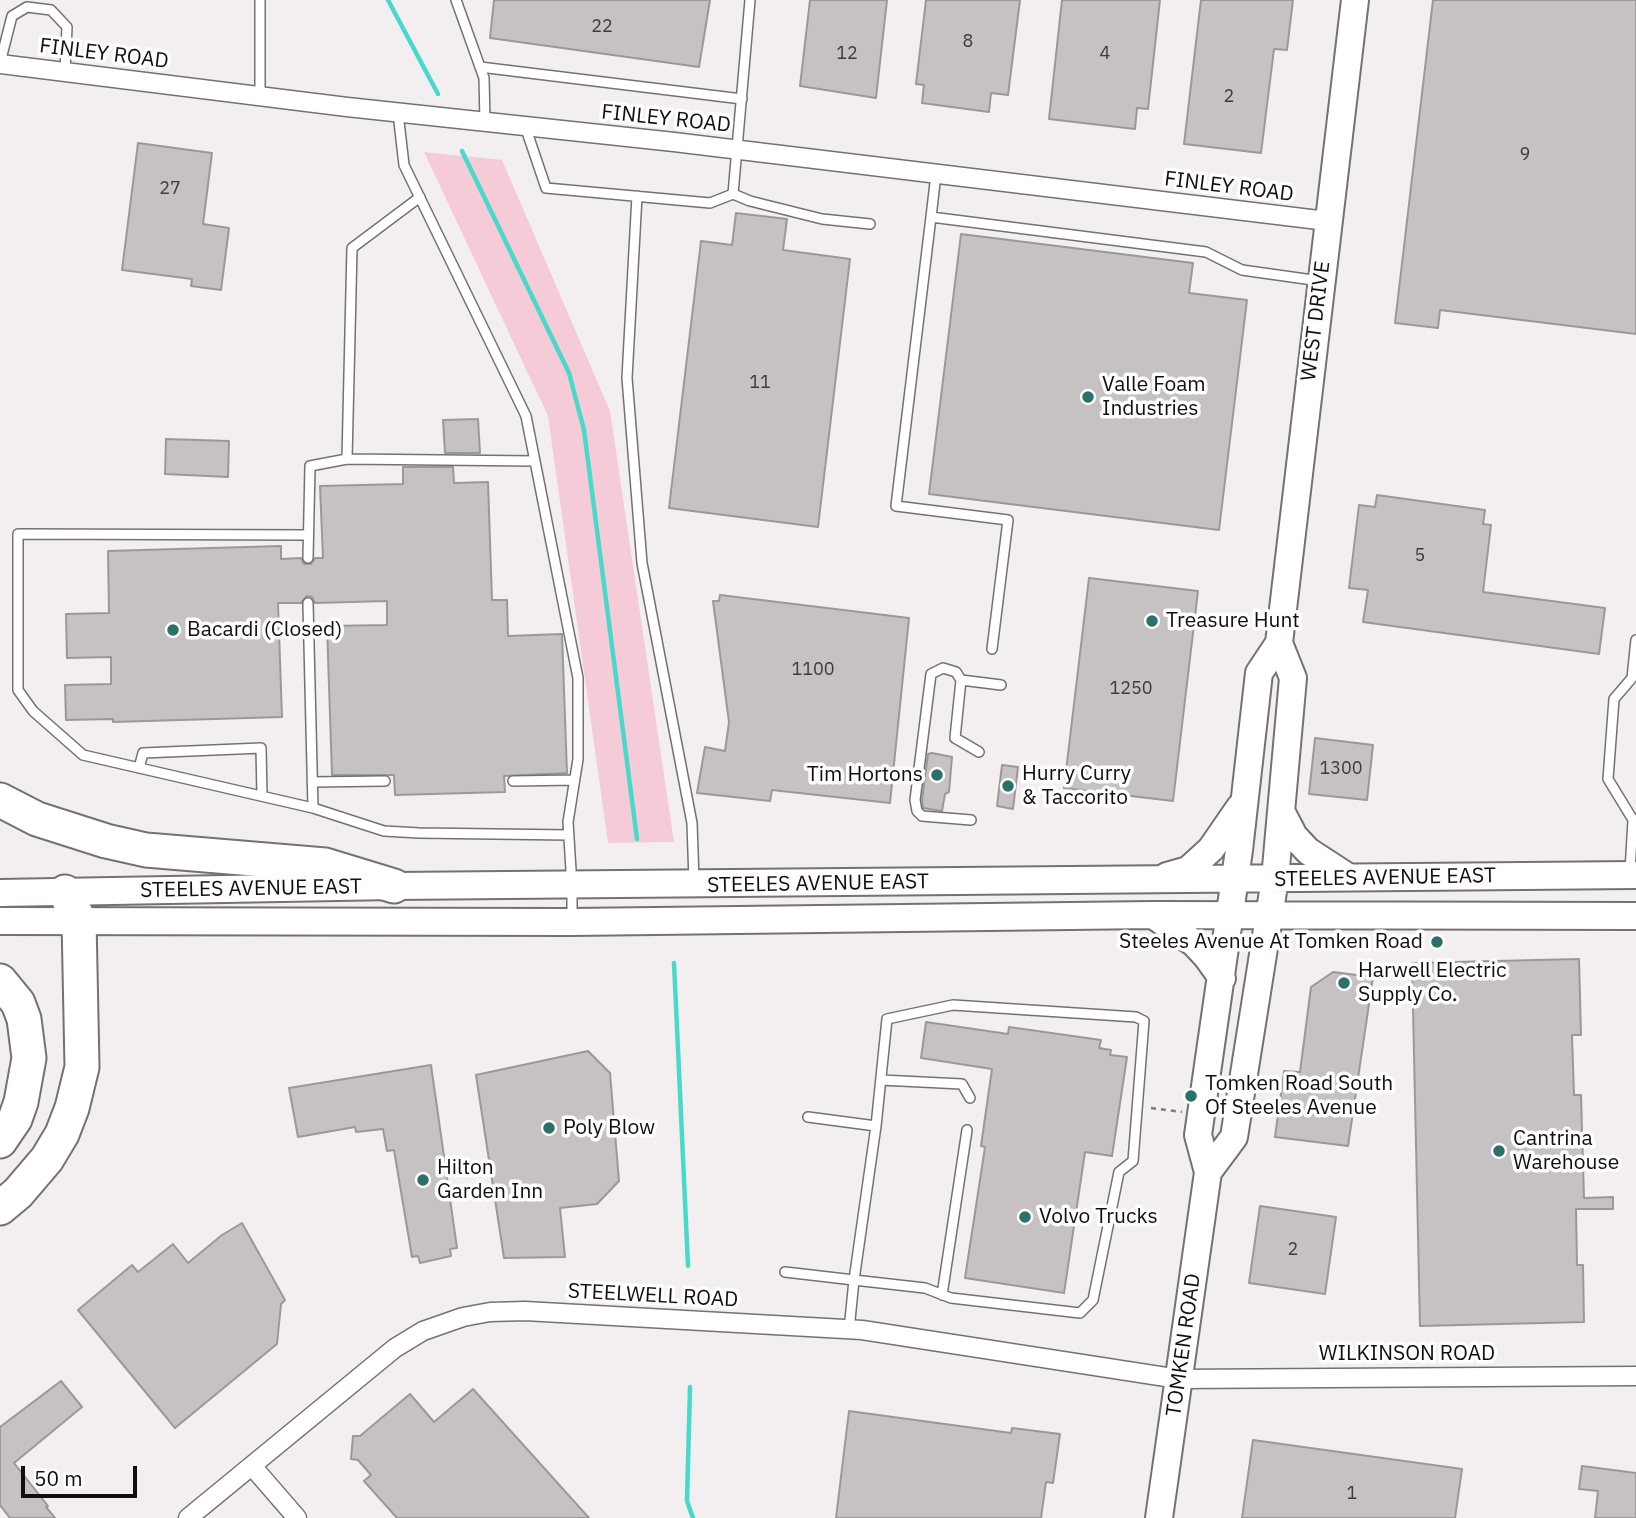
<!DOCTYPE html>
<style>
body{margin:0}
#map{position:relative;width:1636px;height:1518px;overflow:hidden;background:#f3eeef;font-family:"IBM Plex Sans",sans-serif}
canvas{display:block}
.scale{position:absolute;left:21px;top:1466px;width:116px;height:32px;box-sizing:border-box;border:4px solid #100e0f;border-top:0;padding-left:9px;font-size:21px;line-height:24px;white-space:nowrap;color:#100e0f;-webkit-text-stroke:5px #fffcfc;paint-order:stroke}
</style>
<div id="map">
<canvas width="1636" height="1518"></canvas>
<div class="scale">50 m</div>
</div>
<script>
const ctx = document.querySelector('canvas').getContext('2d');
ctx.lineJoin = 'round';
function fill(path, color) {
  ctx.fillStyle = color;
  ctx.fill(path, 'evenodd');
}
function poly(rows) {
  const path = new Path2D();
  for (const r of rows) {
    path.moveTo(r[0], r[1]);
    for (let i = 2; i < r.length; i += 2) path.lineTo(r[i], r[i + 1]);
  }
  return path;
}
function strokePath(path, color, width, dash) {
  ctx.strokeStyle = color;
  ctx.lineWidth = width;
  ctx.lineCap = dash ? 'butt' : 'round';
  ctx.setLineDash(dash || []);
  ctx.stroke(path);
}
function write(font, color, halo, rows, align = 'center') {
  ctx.font = font + ' "IBM Plex Sans",sans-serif';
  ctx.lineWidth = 7;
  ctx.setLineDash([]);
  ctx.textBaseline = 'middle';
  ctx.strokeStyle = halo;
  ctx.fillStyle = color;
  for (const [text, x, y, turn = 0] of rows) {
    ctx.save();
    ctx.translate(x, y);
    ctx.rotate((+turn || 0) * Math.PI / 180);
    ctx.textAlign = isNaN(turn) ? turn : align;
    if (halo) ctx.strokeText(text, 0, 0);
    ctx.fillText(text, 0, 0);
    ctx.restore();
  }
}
fill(poly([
 [424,152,502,160,610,411,674,842,608,843,548,416]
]), '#f4cbd7');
strokePath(poly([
 [388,0,438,94],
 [462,151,569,373,584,430,637,839],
 [674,963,688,1266],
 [690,1387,687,1501,693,1518]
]), '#47daca', 4.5);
const building = poly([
 [494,0,710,0,699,67,490,38,494,0],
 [810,0,887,0,876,98,800,86,810,0],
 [926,0,1020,0,1008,95,991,93,989,112,922,103,924,85,916,84,926,0],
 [1062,0,1160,0,1148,109,1137,108,1135,129,1049,119,1062,0],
 [1201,0,1293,0,1287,50,1274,49,1261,153,1184,144,1201,0],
 [1433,0,1636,0,1636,334,1440,310,1438,328,1395,323,1433,0],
 [138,143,212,153,203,224,229,228,221,290,191,286,192,279,122,270,138,143],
 [736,213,787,219,783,250,850,259,818,527,669,508,701,241,732,245,736,213],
 [961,234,1193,263,1189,293,1247,300,1219,530,929,494,961,234],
 [478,419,480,453,445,453,443,420,478,419],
 [166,439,229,441,228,477,165,474,166,439],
 [403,467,453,467,454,483,488,482,492,600,507,600,508,636,562,634,567,773,504,776,505,792,395,795,394,775,332,775,327,626,387,625,387,601,315,603,312,597,307,596,301,603,278,603,282,717,113,722,113,719,66,720,65,685,111,684,111,657,67,658,66,614,109,613,108,551,281,546,281,559,301,558,304,564,311,564,315,558,323,558,320,486,403,484,403,467],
 [1377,495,1485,510,1483,524,1491,525,1483,592,1605,608,1599,654,1363,622,1368,590,1349,588,1359,505,1375,507,1377,495],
 [1089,578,1198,591,1173,801,1064,788,1089,578],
 [720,595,909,618,890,803,772,790,770,801,697,793,705,747,725,751,729,722,713,601,719,601,720,595],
 [1315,738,1373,745,1367,800,1309,794,1315,738],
 [932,753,952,757,949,792,945,794,942,811,923,808,922,800,928,754,932,753],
 [1002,765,1018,767,1013,809,997,806,1002,765],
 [1579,959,1581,1035,1572,1035,1574,1095,1581,1095,1584,1198,1613,1197,1613,1209,1576,1209,1577,1265,1583,1265,1584,1322,1420,1326,1412,963,1579,959],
 [1333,972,1373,977,1348,1146,1275,1137,1284,1071,1300,1072,1311,987,1333,972],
 [926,1022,1008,1034,1009,1027,1101,1040,1099,1048,1111,1050,1110,1055,1127,1057,1112,1156,1085,1152,1064,1293,965,1278,985,1147,981,1146,992,1069,921,1058,926,1022],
 [588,1051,610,1073,619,1181,597,1204,560,1208,565,1257,504,1258,476,1075,588,1051],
 [431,1065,457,1248,450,1249,451,1256,420,1263,418,1256,412,1257,394,1150,387,1151,383,1129,356,1132,355,1127,298,1137,289,1088,431,1065],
 [1260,1206,1336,1217,1325,1294,1249,1283,1260,1206],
 [242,1223,285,1300,281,1304,277,1344,175,1428,78,1310,132,1265,138,1272,173,1244,188,1263,222,1235,242,1223],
 [61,1381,82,1407,14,1463,48,1506,46,1507,55,1518,10,1518,0,1505,0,1427,61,1381],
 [473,1389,589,1518,397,1518,364,1481,371,1475,358,1460,351,1459,353,1436,360,1436,410,1394,434,1422,473,1389],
 [849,1411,1011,1433,1012,1428,1060,1434,1053,1483,1046,1482,1041,1518,836,1518,849,1411],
 [1253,1440,1462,1469,1455,1518,1242,1518,1253,1440],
 [1582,1466,1636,1473,1636,1518,1595,1518,1598,1491,1579,1489,1582,1466]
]);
fill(building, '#c6c1c2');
strokePath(building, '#9c9899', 2);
const lane = poly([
 [260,0,260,97],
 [456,0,484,78,485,122],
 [0,63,12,16,27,7,51,10,67,27,65,71],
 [480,67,742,99],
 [398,113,404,165,526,416,578,678,578,759,568,822,572,886,572,920],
 [525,126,546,188,710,203,733,194,750,0],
 [936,174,931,217,1206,252,1242,270,1320,281],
 [733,194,750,201,822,219,870,224],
 [637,196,627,378,642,563,692,823,694,881],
 [931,217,896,506,1008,520,992,649],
 [347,459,352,248,420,197],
 [308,535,18,534,18,690,33,711,83,755,313,808,384,831,419,833,569,835],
 [308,558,310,466,347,459,535,461],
 [308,603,313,808],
 [961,680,1001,685],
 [139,768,143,753,261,748,262,796],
 [513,781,574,780],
 [312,782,385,781],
 [971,820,922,816,917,811,915,800,931,674,943,668,956,672,961,680,955,738,979,752],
 [1633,820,1608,779,1614,699,1632,678,1636,640],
 [1630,871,1633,820,1636,820],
 [881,1080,962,1084,970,1098],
 [808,1117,876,1126],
 [785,1272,854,1280,876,1126,887,1019,953,1005,1136,1017,1144,1021,1133,1161,1119,1172,1093,1300,1080,1313,951,1298,925,1288,854,1280,849,1330],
 [942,1295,967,1130]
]);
const street = poly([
 [0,64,347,107,674,142,1327,221],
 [252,1466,297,1518],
 [188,1518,395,1348,423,1331,463,1317,490,1312,525,1311,862,1330,1179,1379,1636,1376]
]);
const secondary = poly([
 [1282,813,1294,836,1308,851,1348,877],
 [1167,876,1188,870,1211,849,1240,807],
 [0,893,394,886,1636,875],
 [1153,915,1194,943,1207,957,1222,978],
 [0,921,572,922,1153,915,1636,916],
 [1208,1172,1234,1137,1275,879,1293,678,1279,643],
 [1159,1518,1208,1172,1198,1135,1239,850,1259,673,1279,643,1355,0]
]);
const highway = poly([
 [0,800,37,819,106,841,146,850,325,865,394,886],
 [0,981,18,1003,24,1019,29,1058,21,1102,15,1119,0,1141],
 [0,1208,18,1193,47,1159,62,1134,72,1108,82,1067,79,920,65,892]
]);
strokePath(lane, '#757172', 12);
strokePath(street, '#757172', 21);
strokePath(secondary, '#757172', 30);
strokePath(highway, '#757172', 37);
strokePath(poly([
 [1151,1108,1182,1112]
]), '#7d7a7b', 2.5, [5, 5]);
strokePath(lane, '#fff', 9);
strokePath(street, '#fff', 18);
strokePath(secondary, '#fff', 26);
strokePath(highway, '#fff', 33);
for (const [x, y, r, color] of [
 [1088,397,7,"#2a7269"],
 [1152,621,7,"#2a7269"],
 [173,630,7,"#2a7269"],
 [937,775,7,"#2a7269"],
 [1008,786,7,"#2a7269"],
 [1437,942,7,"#2a7269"],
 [1344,983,7,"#2a7269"],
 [1191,1096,7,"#2a7269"],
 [549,1128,7,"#2a7269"],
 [1499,1151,7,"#2a7269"],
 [423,1180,7,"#2a7269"],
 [1025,1217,7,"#2a7269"]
]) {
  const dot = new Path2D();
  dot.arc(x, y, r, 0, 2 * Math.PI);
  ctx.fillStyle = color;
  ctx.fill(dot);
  strokePath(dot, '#fffcfc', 2.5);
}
write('18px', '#3e3b3c', null, [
 ["22",602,27],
 ["8",968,42],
 ["12",847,54],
 ["4",1105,54],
 ["2",1229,97],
 ["9",1525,155],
 ["27",170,189],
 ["11",760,383],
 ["5",1420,556],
 ["1100",813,670],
 ["1250",1131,689],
 ["1300",1341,769],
 ["2",1293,1250],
 ["1",1352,1494]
]);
write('21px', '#100e0f', '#fffcfc', [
 ["FINLEY ROAD",104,54,7],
 ["FINLEY ROAD",666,119,6],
 ["FINLEY ROAD",1229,187,7],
 ["WEST DRIVE",1316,321,-83],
 ["STEELES AVENUE EAST",1385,878,-1],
 ["STEELES AVENUE EAST",818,884,-1],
 ["STEELES AVENUE EAST",251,889,-1],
 ["STEELWELL ROAD",653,1296,3],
 ["TOMKEN ROAD",1184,1345,-82],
 ["WILKINSON ROAD",1407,1354]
]);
write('21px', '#100e0f', '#fffcfc', [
 ["Valle Foam",1102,385],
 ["Industries",1102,409],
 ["Treasure Hunt",1166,621],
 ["Bacardi (Closed)",187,630],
 ["Hurry Curry",1022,774],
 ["& Taccorito",1022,798],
 ["Tim Hortons",923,775,"right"],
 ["Steeles Avenue At Tomken Road",1423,942,"right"],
 ["Harwell Electric",1358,971],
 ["Supply Co.",1358,995],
 ["Tomken Road South",1205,1084],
 ["Of Steeles Avenue",1205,1108],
 ["Poly Blow",563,1128],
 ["Cantrina",1513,1139],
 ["Warehouse",1513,1163],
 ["Hilton",437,1168],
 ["Garden Inn",437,1192],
 ["Volvo Trucks",1039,1217]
], 'left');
</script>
